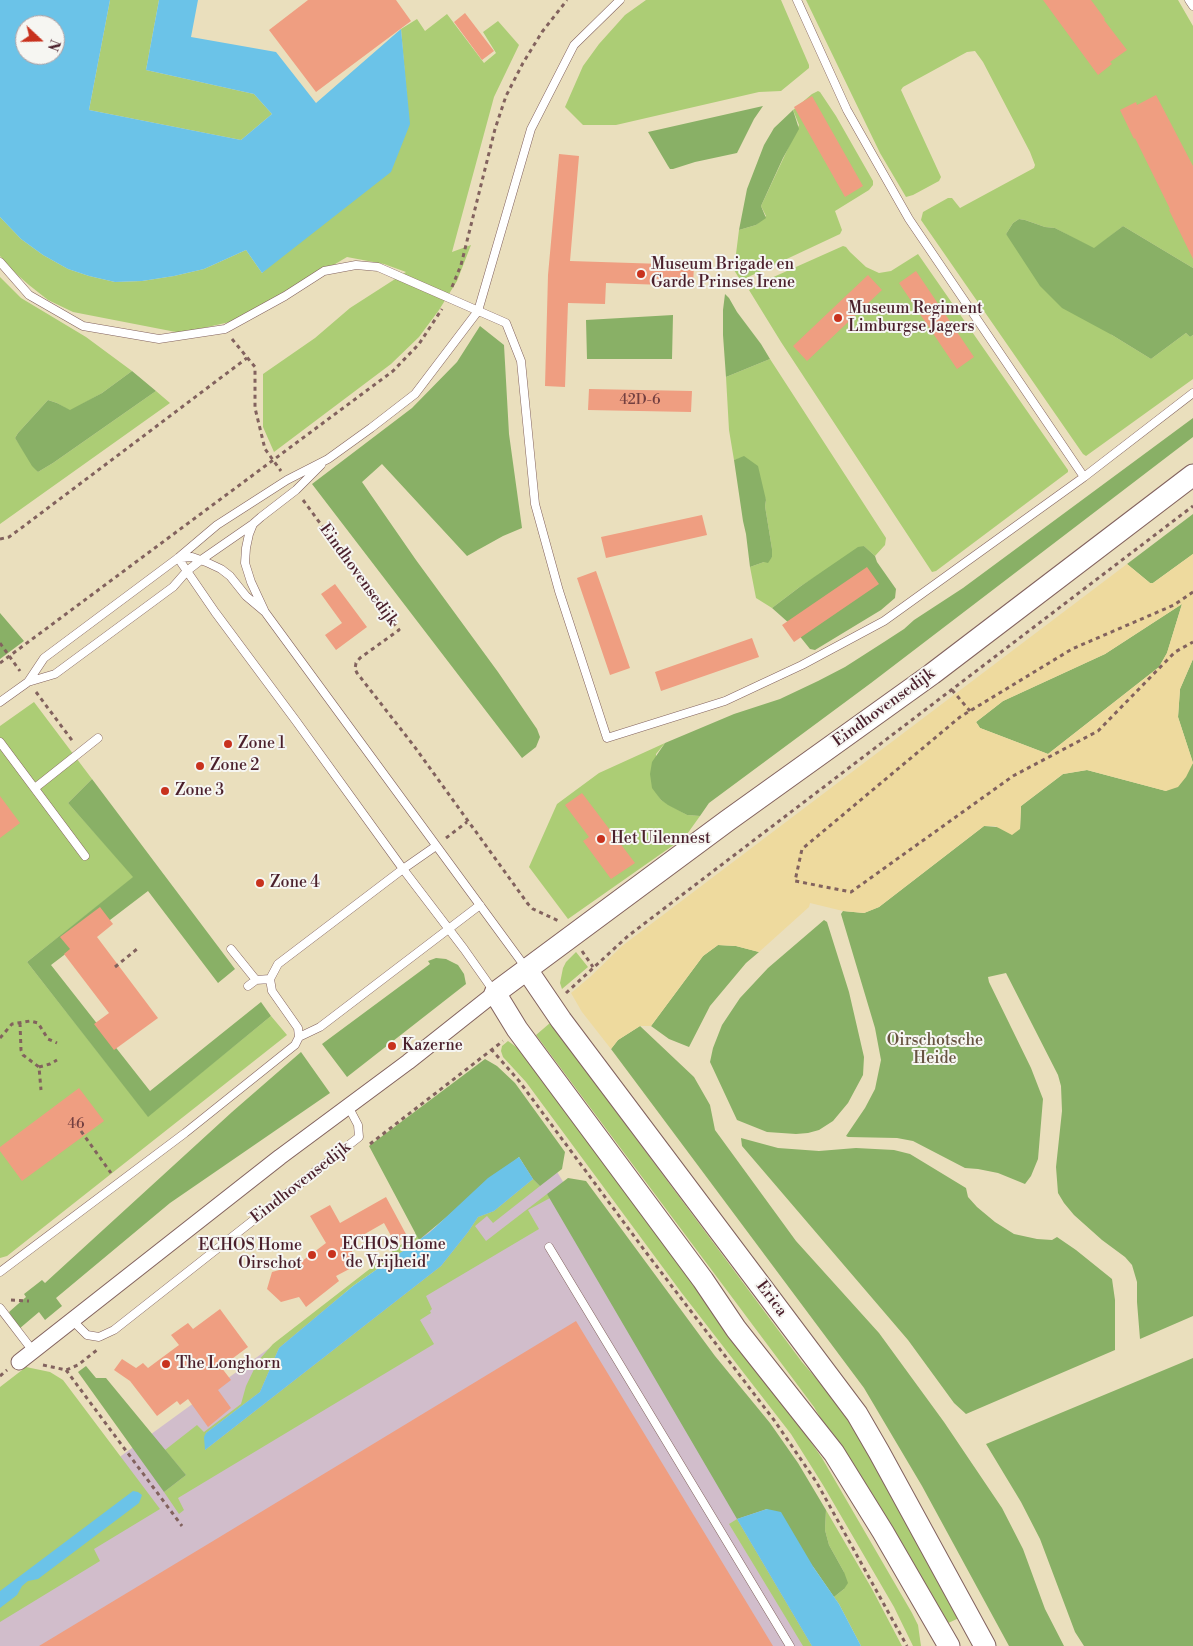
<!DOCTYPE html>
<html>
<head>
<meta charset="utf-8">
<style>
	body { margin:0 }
	#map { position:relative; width:1193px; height:1646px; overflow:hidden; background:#eadfbd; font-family:"Libre Bodoni",serif }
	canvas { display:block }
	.north { position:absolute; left:15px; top:15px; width:50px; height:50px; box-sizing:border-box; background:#f6f6f2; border:1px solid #b1a0a2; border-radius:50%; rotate:111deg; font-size:14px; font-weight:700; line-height:20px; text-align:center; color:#4a1f2b }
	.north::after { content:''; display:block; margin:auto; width:18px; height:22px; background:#c8321e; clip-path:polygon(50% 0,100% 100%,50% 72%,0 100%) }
</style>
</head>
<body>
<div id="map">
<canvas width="1193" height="1646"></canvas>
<div class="north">N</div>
</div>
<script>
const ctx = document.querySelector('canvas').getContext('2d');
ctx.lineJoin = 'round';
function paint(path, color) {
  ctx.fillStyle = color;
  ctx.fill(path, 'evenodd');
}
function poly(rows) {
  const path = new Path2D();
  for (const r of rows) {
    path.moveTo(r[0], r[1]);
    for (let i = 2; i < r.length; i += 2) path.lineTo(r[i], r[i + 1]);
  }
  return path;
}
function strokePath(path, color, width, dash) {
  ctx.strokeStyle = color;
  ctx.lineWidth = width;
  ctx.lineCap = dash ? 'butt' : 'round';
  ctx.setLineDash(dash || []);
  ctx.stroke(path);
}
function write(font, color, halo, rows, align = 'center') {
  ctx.font = font + ' "Libre Bodoni",serif';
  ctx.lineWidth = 4;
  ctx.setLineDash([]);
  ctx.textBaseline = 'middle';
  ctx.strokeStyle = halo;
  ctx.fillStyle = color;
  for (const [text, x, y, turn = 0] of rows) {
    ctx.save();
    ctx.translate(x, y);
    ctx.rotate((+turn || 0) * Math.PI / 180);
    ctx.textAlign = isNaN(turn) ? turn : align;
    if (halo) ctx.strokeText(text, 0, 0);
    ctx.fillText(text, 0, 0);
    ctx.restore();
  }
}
const industrial = poly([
	[543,1149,848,1646,0,1646,0,1544]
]);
const green = poly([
	[110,0,159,0,146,70,254,94,272,114,241,140,89,110],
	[646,0,781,0,809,65,809,68,781,91,759,92,616,125,583,125,565,107,583,66,599,44,625,15],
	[806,0,1178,0,1193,26,1193,268,1123,226,1094,249,1055,228,1045,227,1025,220,1019,219,1013,223,1006,234,1112,335,1151,359,1186,333,1190,337,1193,335,1193,379,1086,456,1083,454,921,220,923,212,948,198,952,198,960,208,1034,168,1035,165,1030,152,983,62,975,51,967,52,903,87,901,90,941,177,939,181,913,195,906,197,880,153],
	[447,14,484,63,496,53,483,32,498,21,519,45,494,97,452,252,471,245,457,281,439,310,419,337,391,364,274,452,263,427,263,374,315,338,350,308,406,272,384,264,347,257,243,319,181,333,73,312,48,300,29,285,13,271,0,256,0,217,21,239,43,255,68,269,89,276,115,282,142,281,174,276,204,269,246,250,262,273,409,123,401,29,417,19,425,31],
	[818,91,820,92,836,116,873,181,873,185,869,190,835,211,842,230,840,234,744,279,739,278,734,270,739,230,756,225,766,216,761,206,799,125,793,110,812,94],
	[843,246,846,247,850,252,866,267,879,273,891,271,918,254,1068,470,1068,472,936,571,932,572,781,342,749,290,769,279],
	[0,277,21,298,86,337,132,371,102,393,70,411,57,403,48,400,18,433,15,438,38,472,53,463,156,391,170,403,0,524],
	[770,359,886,538,885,545,875,556,864,546,801,586,772,608,756,598,750,567,764,562,772,557,772,549,765,506,766,500,744,457,734,460,729,430,726,377],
	[34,702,92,779,68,803,134,877,27,962,148,1116,271,1016,287,1035,7,1256,0,1258,0,726],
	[665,743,656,754,656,792,661,800,687,815,700,816,685,837,568,919,529,867,557,804,599,773],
	[576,952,588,967,562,989,560,983,563,968,566,962],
	[550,1023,802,1362,857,1426,959,1618,944,1625,814,1407,536,1035],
	[508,1041,519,1049,760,1369,822,1458,912,1613,918,1625,921,1646,913,1646,894,1607,823,1485,791,1434,681,1292,526,1082,503,1057,501,1051,502,1046],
	[533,1179,540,1186,493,1223,487,1216,475,1226,486,1241,547,1194,550,1198,528,1210,539,1229,426,1296,432,1309,430,1311,431,1313,420,1320,434,1344,178,1498,184,1510,179,1514,164,1492,186,1475,165,1450,197,1425,204,1432,241,1404,246,1386,258,1361,273,1344,416,1233,419,1240,353,1286,279,1348,260,1392,206,1433,205,1450,441,1266,468,1232,478,1217,494,1211],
	[26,1367,50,1372,63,1380,160,1509,94,1549,100,1561,0,1622,0,1387],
	[826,1510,872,1589,902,1646,861,1646,839,1604,834,1597,844,1589,844,1572,829,1545,825,1530],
	[737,1519,812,1646,803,1646,729,1524]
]);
const forest = poly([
	[763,106,754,119,737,153,695,162,673,169,670,169,668,166,648,132],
	[793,110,799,129,783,158,761,206,766,218,756,225,739,230,747,189,764,145,774,128],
	[1019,219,1025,220,1045,227,1055,228,1094,248,1123,226,1193,268,1193,335,1190,337,1186,333,1151,359,1112,335,1062,308,1040,286,1006,234,1013,223],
	[725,294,729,298,737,312,761,344,770,359,726,377,723,335,723,310],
	[673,315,672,359,587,359,586,320],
	[480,326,504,345,509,434,522,528,503,536,467,556,382,464,362,482,416,560,498,672,537,729,540,737,536,747,522,758,312,484,412,408,457,362],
	[132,371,156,391,53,463,38,472,32,466,15,438,18,433,48,400,57,403,70,410,102,393],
	[1193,418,1193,437,871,683,709,803,700,816,687,815,668,805,661,800,652,788,650,774,652,762,665,743,734,714,780,699,818,681,845,667,884,642,904,629,914,620,963,588],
	[744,456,758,466,766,500,765,506,772,549,772,557,768,563,764,562,750,567,746,534,743,521,734,460],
	[1193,514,1193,554,1153,583,1150,583,1127,564],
	[864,546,875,556,877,562,896,589,895,598,881,610,815,650,810,649,790,624,772,608,801,586,858,547],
	[1182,604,1167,653,1159,667,1048,754,980,728,976,722,1003,701,1105,654],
	[0,613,24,641,0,659],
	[1193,659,1193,1316,1140,1339,1137,1302,1137,1282,1132,1265,1125,1257,1102,1240,1074,1215,1064,1203,1058,1193,1056,1167,1062,1111,1061,1086,1058,1075,1006,973,988,977,989,982,1031,1068,1043,1099,1038,1159,1031,1176,1025,1184,998,1173,978,1169,965,1168,913,1141,897,1138,848,1137,846,1136,865,1108,875,1089,881,1060,875,1028,841,914,843,911,864,913,879,907,984,826,1020,829,1021,806,1063,774,1087,770,1166,791,1193,763,1178,717,1180,689],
	[92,779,235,969,218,983,148,891,51,965,150,1091,261,1002,271,1016,148,1117,27,962,133,877,68,803],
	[824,920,827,922,849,992,864,1057,863,1075,848,1103,833,1121,819,1130,808,1133,796,1134,767,1132,737,1120,710,1062,713,1048,722,1025,740,998,768,968],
	[718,945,736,946,759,952,746,963,710,1006,689,1047,669,1039,651,1026,703,956],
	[436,958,446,959,458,965,464,974,466,984,347,1077,322,1044,430,964,428,961],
	[640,1026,694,1077,710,1105,715,1130,796,1241,879,1333,944,1422,1002,1508,1023,1549,1045,1609,1064,1646,1009,1646,922,1486,864,1388,611,1049,618,1040],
	[301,1052,330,1093,170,1203,56,1298,62,1306,45,1320,39,1312,19,1329,9,1312,26,1297,24,1294,42,1280,45,1283,232,1112],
	[485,1059,497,1066,515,1083,565,1152,562,1169,540,1186,533,1179,519,1157,419,1240,369,1146],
	[741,1138,778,1148,819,1151,856,1148,894,1150,910,1154,966,1188,968,1197,977,1207,995,1222,1014,1234,1037,1239,1052,1240,1057,1237,1076,1250,1112,1279,1115,1300,1115,1350,966,1414,954,1403,908,1340,742,1146],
	[568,1178,586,1181,715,1356,770,1423,798,1463,826,1510,825,1530,829,1545,844,1572,848,1583,844,1589,834,1597,814,1568,767,1509,737,1519,547,1194],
	[1193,1358,1193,1646,1084,1646,1075,1632,1040,1539,1021,1502,986,1444],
	[86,1366,96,1378,106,1378,186,1475,164,1492,78,1372]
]);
const sand = poly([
	[1193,554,1193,659,1180,689,1178,717,1193,763,1186,777,1178,787,1166,791,1087,770,1063,774,1021,806,1020,829,1012,835,995,826,984,826,879,907,864,913,843,911,810,903,809,907,759,952,736,946,718,945,703,956,651,1026,640,1026,618,1040,611,1049,582,1012,571,993,590,977,622,946,1127,564,1150,583,1153,583],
	[1182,604,1167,653,1159,667,1048,754,980,728,976,722,1003,701,1105,654]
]);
const water = poly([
	[0,0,110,0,89,110,241,140,272,114,254,94,146,70,159,0,198,0,191,37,276,52,316,103,401,29,410,124,391,172,262,273,246,250,204,269,174,276,142,281,115,282,89,276,68,269,43,255,21,239,0,217],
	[25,25,55,25,55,55,25,55],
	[519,1157,533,1179,494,1211,478,1217,468,1232,441,1266,205,1450,204,1437,206,1433,260,1392,279,1348,353,1286,429,1233,488,1178],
	[133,1491,138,1492,142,1495,139,1503,38,1579,28,1581,22,1586,17,1595,0,1608,0,1591],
	[767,1509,781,1512,814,1568,839,1604,861,1646,812,1646,737,1519]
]);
const building = poly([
	[308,0,396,0,411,21,316,92,269,30],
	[1043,0,1091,0,1105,19,1104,20,1127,50,1110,62,1112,64,1098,75],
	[465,13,494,51,482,60,454,22],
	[1156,95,1193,166,1193,259,1169,210,1170,209,1135,138,1134,139,1120,110,1136,102,1137,105],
	[812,96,863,186,845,197,794,107],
	[559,154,579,156,570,261,694,265,693,286,606,283,605,304,568,303,565,387,545,386,548,275],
	[916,271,974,357,957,369,899,283],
	[868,275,882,290,807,361,793,346],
	[589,389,692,391,691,412,588,410],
	[702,515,707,535,606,558,601,537],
	[867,567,879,584,794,642,782,625],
	[596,571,630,668,610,675,577,578],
	[335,584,367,627,336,650,325,635,342,623,321,594],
	[752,638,759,657,661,691,655,672],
	[582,793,635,863,611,879,583,841,589,837,565,805],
	[0,796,20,823,0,838],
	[100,907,113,924,97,937,158,1018,114,1050,94,1024,109,1013,64,954,70,949,60,937],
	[79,1088,104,1121,22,1181,0,1151,0,1147],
	[386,1197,407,1236,395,1243,384,1223,349,1243,357,1265,336,1276,339,1281,306,1307,299,1297,281,1302,267,1289,272,1272,297,1265,326,1243,310,1216,330,1205,340,1223],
	[220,1309,248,1347,221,1367,231,1380,218,1390,231,1408,208,1427,188,1399,180,1405,177,1401,157,1416,130,1381,114,1370,122,1359,136,1368,143,1363,148,1368,179,1345,171,1335,188,1323,193,1329],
	[576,1321,773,1646,39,1646,218,1538]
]);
const path = poly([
	[452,287,461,265,495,129,506,96,523,63,542,32,567,0],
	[232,339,255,367,255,408,265,449,281,471],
	[303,500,399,630,360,658,356,663,355,669,357,673,414,746,528,904,533,909,561,922],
	[0,539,9,537,20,529,247,358],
	[1193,592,1174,605,1072,649,960,717,802,849,795,881,851,892,1013,776,1098,731,1175,652,1193,642],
	[0,643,20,671],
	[0,663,393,371,419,344,442,309],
	[952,690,970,711],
	[36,692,74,743],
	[446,838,467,822],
	[582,951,593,967],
	[115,967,137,949],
	[566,993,628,936,1193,506],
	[20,1023,21,1050,23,1055,39,1067,41,1090],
	[0,1038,12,1024,30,1021,38,1023,48,1039,57,1043],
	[491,1049,519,1081,648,1255,774,1420,817,1483,907,1646],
	[39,1067,50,1064,57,1060],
	[81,1131,111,1173],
	[370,1144,503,1041],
	[11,1300,29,1301],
	[43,1365,66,1370,78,1365,97,1350],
	[66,1370,182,1526],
	[0,1376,7,1370]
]);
const lane = poly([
	[797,0,847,110,909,219,1084,477],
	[1189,0,1193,6],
	[0,262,29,295,83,326,159,339,225,329,285,296,324,271,356,265,378,267,506,323,521,361,535,504,559,591,607,738,725,701,802,665,884,621,1084,477,1193,393],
	[253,524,249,534,246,548,245,563,251,582,264,610],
	[178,558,192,557,206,562,221,569,230,576,246,596,265,612,526,968],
	[178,558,215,612,296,721,403,869,464,949,495,993],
	[28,682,55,674,173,587,187,571,201,560,253,524,261,517,296,490,321,465],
	[0,702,28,682,44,658,178,558,217,525,287,480,328,459,371,428,415,394,478,311,531,129,574,45,620,0],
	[0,742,85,856],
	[35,788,98,738],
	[231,949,256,980],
	[248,986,256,980,270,979],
	[299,1037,298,1028,272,991,270,979,278,964,403,869,436,846],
	[549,1247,790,1646],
	[0,1272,185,1133,295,1045,299,1037,320,1027,480,905],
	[0,1308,33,1351],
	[72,1320,87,1335,99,1337,114,1330,359,1137,358,1125,348,1106]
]);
const street = poly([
	[19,1362,280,1157,408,1062,495,993]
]);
const secondary = poly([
	[527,970,561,1020,857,1414,879,1452,985,1646],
	[949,1646,883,1532,834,1453,736,1329,703,1280,517,1029,495,993,727,821,932,674,1193,475]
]);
const markers = [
	[641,274,5,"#c8321e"],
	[838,318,5,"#c8321e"],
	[228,744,5,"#c8321e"],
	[200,766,5,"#c8321e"],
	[165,791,5,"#c8321e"],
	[601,839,5,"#c8321e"],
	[260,883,5,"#c8321e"],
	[392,1046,5,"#c8321e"],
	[332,1254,5,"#c8321e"],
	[312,1255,5,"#c8321e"],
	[166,1364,5,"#c8321e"]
];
const numberNames = [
	["42D-6",640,401],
	["46",76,1125]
];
const poiNames = [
	["Museum Brigade en",651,265],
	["Garde Prinses Irene",651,283],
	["Museum Regiment",848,309],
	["Limburgse Jagers",848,327],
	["Zone 1",238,744],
	["Zone 2",210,766],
	["Zone 3",175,791],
	["Het Uilennest",611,839],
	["Zone 4",270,883],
	["Kazerne",402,1046],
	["ECHOS Home",342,1245],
	["'de Vrijheid'",342,1263],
	["ECHOS Home",302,1246,"right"],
	["Oirschot",302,1264,"right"],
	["The Longhorn",176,1364]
];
const streetNames = [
	["Eindhovensedijk",358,575,54],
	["Eindhovensedijk",884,708,-36],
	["Eindhovensedijk",301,1183,-38],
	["Erica",771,1299,53]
];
const parkNames = [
	["Oirschotsche",935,1041],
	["Heide",935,1059]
];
paint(industrial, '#d1bdcb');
paint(green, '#accd75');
paint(forest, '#89b066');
paint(sand, '#eeda9e');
paint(water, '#6bc3e8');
paint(building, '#ef9e81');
strokePath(lane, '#82625e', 9);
strokePath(street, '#82625e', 17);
strokePath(secondary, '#82625e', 23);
strokePath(path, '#82625e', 3, [4, 4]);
strokePath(lane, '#fff', 8);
strokePath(street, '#fff', 15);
strokePath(secondary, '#fff', 21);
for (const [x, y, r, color] of markers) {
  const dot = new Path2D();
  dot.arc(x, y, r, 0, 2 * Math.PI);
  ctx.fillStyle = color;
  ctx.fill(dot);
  strokePath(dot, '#f6f6f2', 2);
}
write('14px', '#733f40', null, numberNames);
write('16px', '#4a1f2b', '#f6f6f2', poiNames, 'left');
write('16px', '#4a1f2b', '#f6f6f2', streetNames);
write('16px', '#675341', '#f6f6f2', parkNames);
</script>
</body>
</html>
